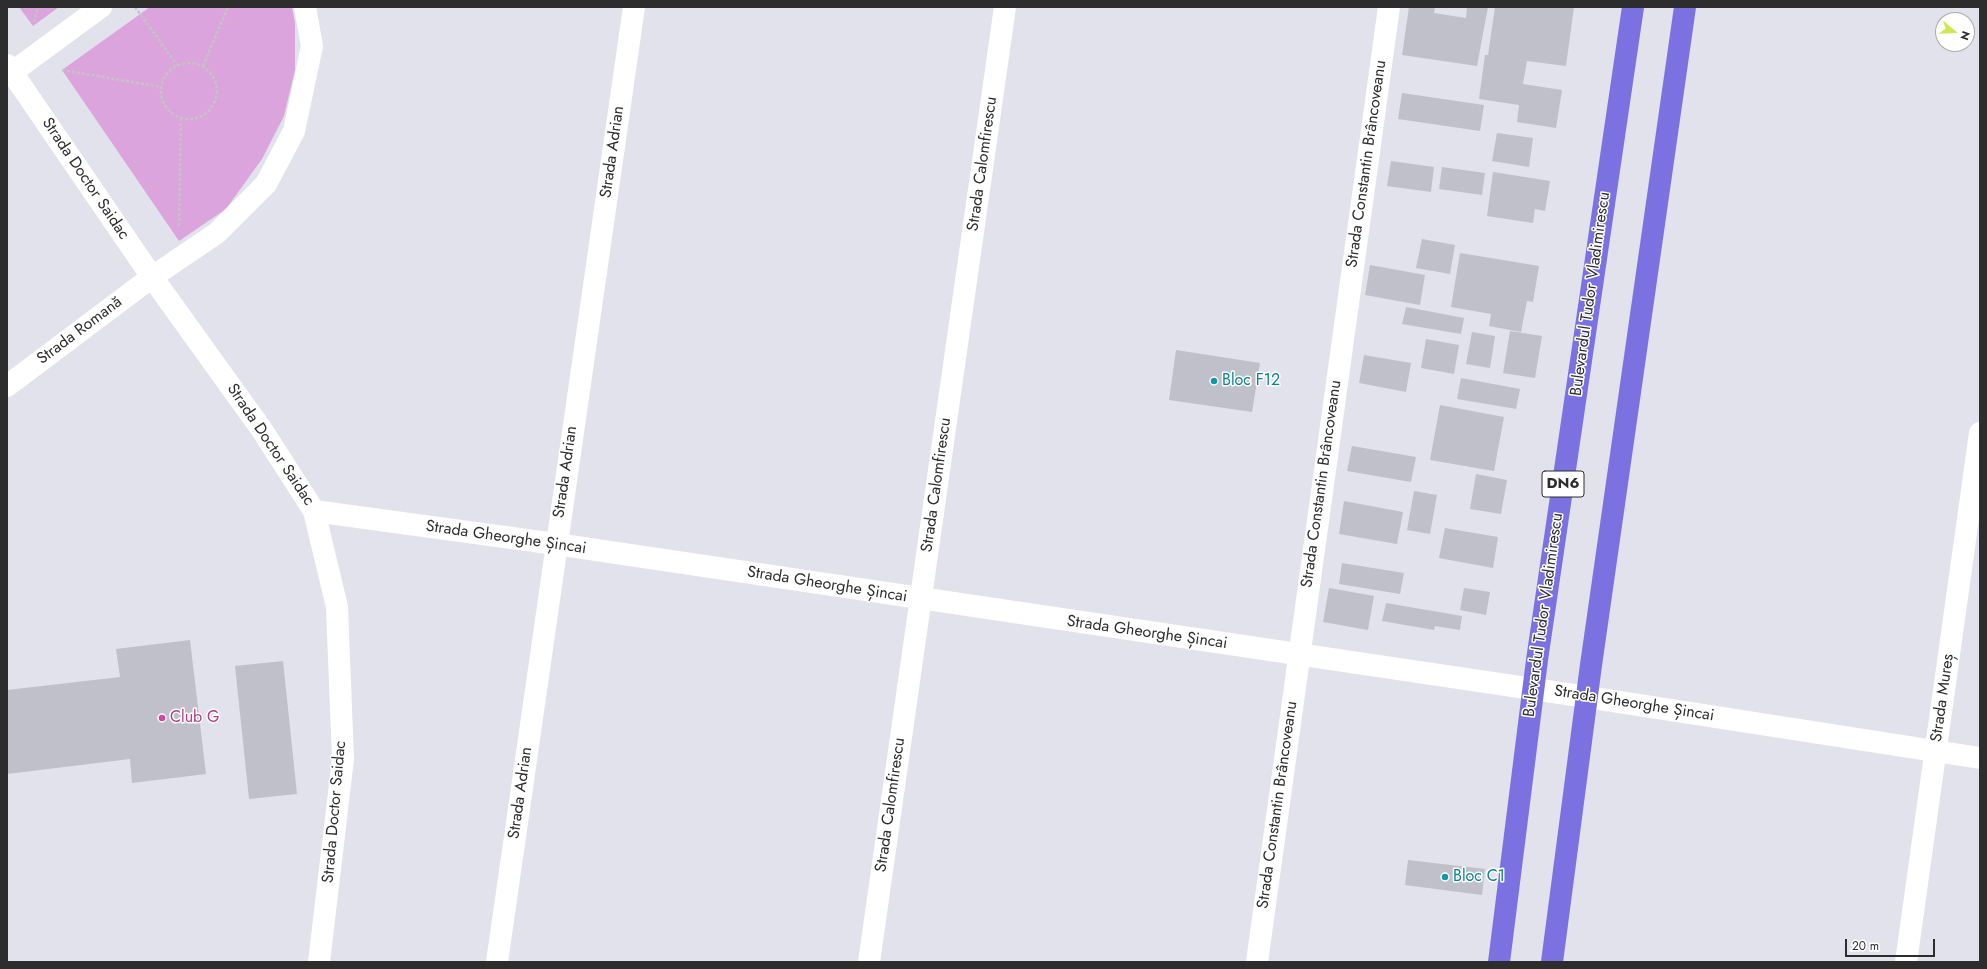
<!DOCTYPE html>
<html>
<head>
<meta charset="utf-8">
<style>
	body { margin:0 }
	#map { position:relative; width:1987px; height:969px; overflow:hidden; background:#e1e2ec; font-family:Jost,sans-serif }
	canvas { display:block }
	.frame { position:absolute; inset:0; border:8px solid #2d2d2d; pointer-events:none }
	.north { position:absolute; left:1935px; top:12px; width:40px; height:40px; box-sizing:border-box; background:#fff; border:1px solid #ababab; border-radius:50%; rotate:109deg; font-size:11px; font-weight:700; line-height:16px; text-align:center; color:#2d2d2d }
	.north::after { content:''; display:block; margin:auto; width:14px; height:18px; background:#d1e555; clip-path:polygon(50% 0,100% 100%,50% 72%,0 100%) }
	.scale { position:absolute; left:1845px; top:939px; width:90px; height:18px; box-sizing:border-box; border:2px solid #2d2d2d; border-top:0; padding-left:5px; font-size:12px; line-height:14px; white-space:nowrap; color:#2d2d2d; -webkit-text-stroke:3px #fff; paint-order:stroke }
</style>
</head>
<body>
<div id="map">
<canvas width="1987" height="969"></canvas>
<div class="frame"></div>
<div class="north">N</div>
<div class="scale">20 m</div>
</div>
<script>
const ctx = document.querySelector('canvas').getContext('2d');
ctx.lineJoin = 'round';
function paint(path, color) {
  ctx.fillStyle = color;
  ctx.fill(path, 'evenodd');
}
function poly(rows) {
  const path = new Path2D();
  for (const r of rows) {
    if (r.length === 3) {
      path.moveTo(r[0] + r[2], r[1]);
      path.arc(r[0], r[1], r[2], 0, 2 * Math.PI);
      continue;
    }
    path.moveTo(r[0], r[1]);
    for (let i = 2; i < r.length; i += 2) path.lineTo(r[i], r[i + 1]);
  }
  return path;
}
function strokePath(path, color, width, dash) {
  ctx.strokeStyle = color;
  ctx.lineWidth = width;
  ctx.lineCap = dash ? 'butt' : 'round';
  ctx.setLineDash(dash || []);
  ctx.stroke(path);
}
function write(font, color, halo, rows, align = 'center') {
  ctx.font = font + ' Jost,sans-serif';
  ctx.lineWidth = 3;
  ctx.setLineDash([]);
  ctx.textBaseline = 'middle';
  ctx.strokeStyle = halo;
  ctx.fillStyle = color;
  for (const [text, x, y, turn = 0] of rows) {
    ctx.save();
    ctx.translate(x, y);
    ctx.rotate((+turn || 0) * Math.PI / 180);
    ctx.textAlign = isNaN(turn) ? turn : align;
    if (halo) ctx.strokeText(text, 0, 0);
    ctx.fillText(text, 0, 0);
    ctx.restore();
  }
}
const green = poly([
	[19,7,59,7,33,26],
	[150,7,292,7,295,23,295,70,284,116,262,159,226,209,179,241,62,70]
]);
const building = poly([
	[1409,7,1435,7,1434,13,1466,18,1467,7,1488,7,1477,66,1402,55],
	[1495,7,1574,7,1566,66,1527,61,1523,84,1562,90,1556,128,1517,122,1519,105,1479,99,1485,55,1488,55],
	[1402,93,1484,105,1480,131,1398,119],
	[1497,133,1533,138,1529,167,1492,161],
	[1391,161,1434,167,1431,192,1387,186],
	[1442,167,1485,173,1482,195,1439,189],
	[1493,172,1550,181,1545,211,1535,209,1533,223,1487,216],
	[1422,239,1455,245,1450,274,1416,268],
	[1460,253,1539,266,1533,302,1527,301,1521,332,1489,326,1491,314,1451,307],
	[1370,265,1425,275,1420,305,1365,295],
	[1406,307,1464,318,1461,334,1402,324],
	[1510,331,1542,336,1535,378,1503,373],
	[1472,332,1495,336,1490,368,1466,364],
	[1426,339,1459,345,1454,374,1421,368],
	[1176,350,1260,363,1252,412,1169,400],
	[1364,355,1411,363,1406,392,1359,383],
	[1461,378,1520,389,1516,409,1457,399],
	[1440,405,1504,417,1494,471,1430,460],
	[1352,446,1416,457,1411,482,1347,471],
	[1476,474,1507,480,1501,514,1470,509],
	[1414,491,1437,495,1430,534,1407,530],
	[1344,501,1403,512,1397,544,1339,534],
	[1445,528,1498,537,1493,568,1439,558],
	[1342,563,1404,573,1400,594,1339,584],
	[1329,588,1374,596,1368,630,1323,622],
	[1464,588,1490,592,1486,615,1460,610],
	[1386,603,1462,616,1460,630,1435,626,1434,630,1382,621],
	[190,640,206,774,132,783,130,759,7,774,7,690,120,677,116,649],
	[283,661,297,794,249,799,235,666],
	[1408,860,1485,869,1482,895,1405,885]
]);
const path = poly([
	[135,7,177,65],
	[34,22,38,7],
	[189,91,28],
	[203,66,228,7],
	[62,70,161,87],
	[179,226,181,119]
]);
const minor = poly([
	[7,65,152,277,262,430,314,511,337,607,343,759,319,962],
	[7,76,101,7],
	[7,386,152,277,217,233,266,184,294,131,312,46,305,7],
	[314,511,556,544,1587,697,1980,758],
	[497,962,634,7],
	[869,962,1005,7],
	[1257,962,1389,7],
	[1906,962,1980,433]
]);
const major = poly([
	[1499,962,1537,660,1633,7],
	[1552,962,1591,665,1685,7]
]);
const markers = [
	[1214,381,4,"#0f9aa8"],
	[162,718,4,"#d1479c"],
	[1445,877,4,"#0f9aa8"]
];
const shields = [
	[1563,484,42]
];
const shieldNames = [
	["DN6",1563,484]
];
const streetNames = [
	["Strada Adrian",613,152,-82],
	["Strada Calomfirescu",983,164,-82],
	["Strada Constantin Brâncoveanu",1367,164,-82],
	["Strada Doctor Saidac",85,179,56],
	["Bulevardul Tudor Vladimirescu",1591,294,-82],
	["Strada Romană",80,331,-37],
	["Strada Doctor Saidac",270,445,56],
	["Strada Adrian",566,472,-82],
	["Strada Constantin Brâncoveanu",1322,484,-82],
	["Strada Calomfirescu",937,485,-82],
	["Strada Gheorghe Șincai",506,538,8],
	["Strada Gheorghe Șincai",827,585,9],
	["Bulevardul Tudor Vladimirescu",1544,615,-82],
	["Strada Gheorghe Șincai",1147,633,8],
	["Strada Mureș",1943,698,-82],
	["Strada Gheorghe Șincai",1634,704,9],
	["Strada Adrian",521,793,-82],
	["Strada Calomfirescu",891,805,-82],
	["Strada Constantin Brâncoveanu",1278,805,-82],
	["Strada Doctor Saidac",335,812,-85]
];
const cultureNames = [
	["Bloc F12",1222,381],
	["Bloc C1",1453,877]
];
const hotelNames = [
	["Club G",170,718]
];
paint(green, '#dba4dc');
paint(building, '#bfc0c9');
strokePath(path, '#c4c4c4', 2.5, [3, 2]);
strokePath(minor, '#fff', 22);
strokePath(major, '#7b71e1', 22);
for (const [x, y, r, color] of markers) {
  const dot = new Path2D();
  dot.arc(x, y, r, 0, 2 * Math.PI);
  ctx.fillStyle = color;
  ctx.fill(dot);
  strokePath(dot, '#fff', 1.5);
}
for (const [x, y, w] of shields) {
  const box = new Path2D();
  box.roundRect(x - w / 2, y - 13, w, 26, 3);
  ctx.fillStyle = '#fff';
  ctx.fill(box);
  strokePath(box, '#2d2d2d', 1);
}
write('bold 15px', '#2d2d2d', null, shieldNames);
write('16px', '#2d2d2d', '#fff', streetNames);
write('16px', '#0d838f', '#fff', cultureNames, 'left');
write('16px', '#b23c85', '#fff', hotelNames, 'left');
</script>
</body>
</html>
